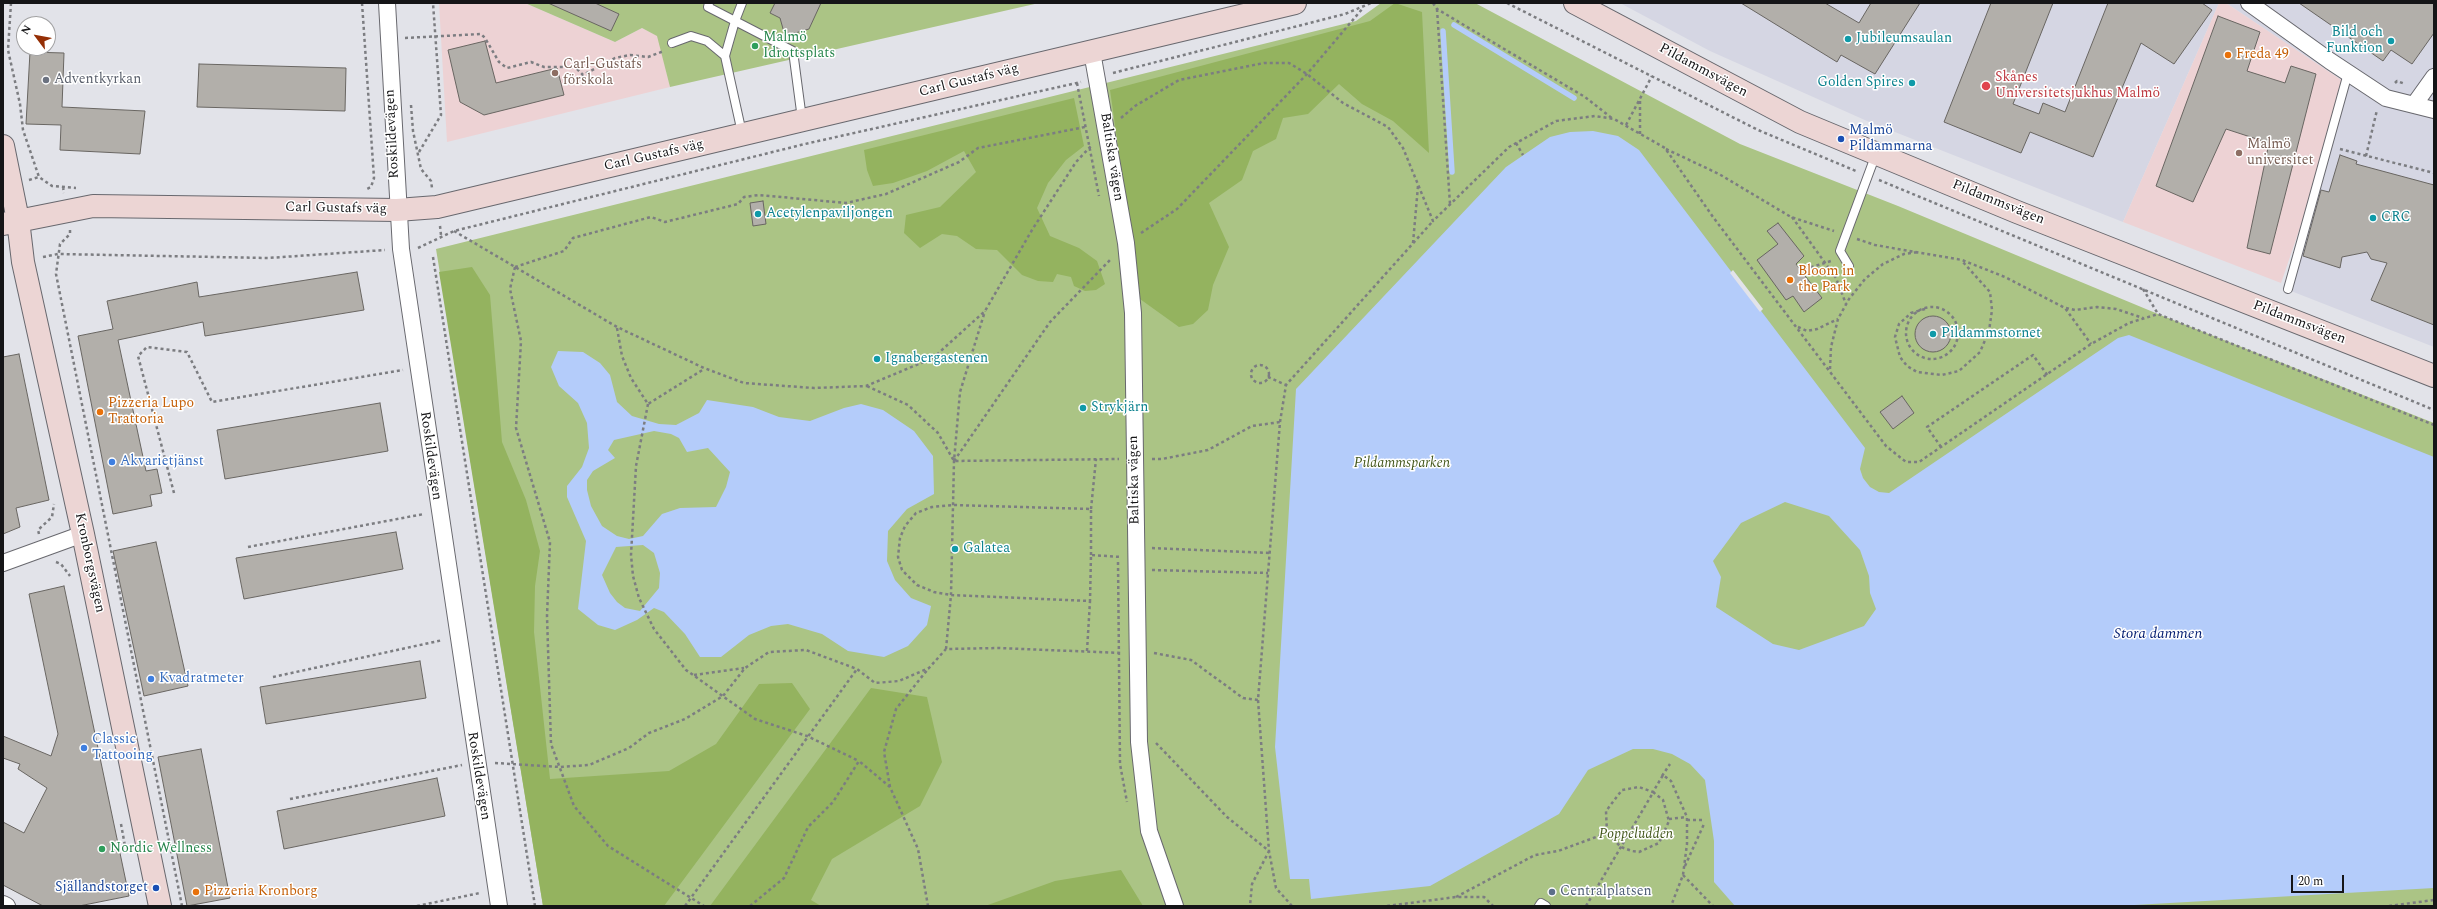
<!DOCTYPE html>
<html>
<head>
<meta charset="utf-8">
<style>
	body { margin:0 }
	#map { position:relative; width:2437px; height:909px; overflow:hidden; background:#e2e3e9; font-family:Spectral,serif }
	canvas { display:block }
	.frame { position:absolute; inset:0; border:4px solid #151517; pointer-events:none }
	.north { position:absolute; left:16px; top:16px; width:40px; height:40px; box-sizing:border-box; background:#fff; border:1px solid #a1a1a2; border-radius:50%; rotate:302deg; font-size:11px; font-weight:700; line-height:16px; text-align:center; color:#151517 }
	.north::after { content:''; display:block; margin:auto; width:14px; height:18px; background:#952f05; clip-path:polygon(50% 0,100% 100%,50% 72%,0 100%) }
	.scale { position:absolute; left:2291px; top:875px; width:53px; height:18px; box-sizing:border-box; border:2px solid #151517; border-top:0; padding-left:5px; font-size:12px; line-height:14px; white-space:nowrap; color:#151517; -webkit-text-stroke:3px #fff; paint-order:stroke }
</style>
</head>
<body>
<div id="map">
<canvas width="2437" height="909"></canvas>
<div class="frame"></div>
<div class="north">N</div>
<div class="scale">20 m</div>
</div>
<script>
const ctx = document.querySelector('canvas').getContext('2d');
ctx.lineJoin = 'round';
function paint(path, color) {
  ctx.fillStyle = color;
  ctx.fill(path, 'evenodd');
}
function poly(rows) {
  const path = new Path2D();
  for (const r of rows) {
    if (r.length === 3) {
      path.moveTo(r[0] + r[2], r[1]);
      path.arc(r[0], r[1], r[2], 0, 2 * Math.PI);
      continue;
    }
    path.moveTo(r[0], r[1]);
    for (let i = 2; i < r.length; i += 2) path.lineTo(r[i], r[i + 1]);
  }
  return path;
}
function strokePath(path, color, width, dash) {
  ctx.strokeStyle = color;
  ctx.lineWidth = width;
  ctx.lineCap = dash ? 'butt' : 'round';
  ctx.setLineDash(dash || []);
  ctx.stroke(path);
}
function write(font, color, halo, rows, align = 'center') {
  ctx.font = font + ' Spectral,serif';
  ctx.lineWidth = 3;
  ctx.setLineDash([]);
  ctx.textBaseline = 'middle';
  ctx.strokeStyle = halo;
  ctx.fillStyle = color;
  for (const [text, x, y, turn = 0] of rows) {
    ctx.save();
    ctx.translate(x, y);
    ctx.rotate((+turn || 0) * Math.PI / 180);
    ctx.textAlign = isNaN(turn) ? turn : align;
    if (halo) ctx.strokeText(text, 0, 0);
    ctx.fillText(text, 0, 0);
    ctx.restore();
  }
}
const built = poly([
	[1620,3,2219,3,2123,222,1867,121,1710,51],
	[2226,3,2434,3,2434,347,2291,291,2349,85]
]);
const education = poly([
	[439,3,525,3,615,42,642,28,658,36,670,87,447,142],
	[2219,3,2226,3,2349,85,2281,283,2123,222]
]);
const green = poly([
	[525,3,1039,3,670,87,657,36,642,28,615,42],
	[1381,3,1475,3,1740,144,1898,206,2158,314,2434,423,2434,906,543,906,436,249,1356,21]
]);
const forest = poly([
	[1395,3,1422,12,1429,153,1393,121,1362,104,1339,84,1308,114,1283,118,1276,139,1253,151,1242,180,1209,203,1229,247,1213,285,1208,310,1193,324,1179,327,1140,299,1110,90,1370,21],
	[1074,98,1084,146,1066,160,1048,183,1037,208,1050,236,1079,248,1097,261,1105,284,1096,290,1085,291,1074,286,1071,277,1057,274,1053,282,1038,281,1022,275,997,250,976,249,957,236,942,234,920,248,904,233,906,215,940,207,976,172,964,151,927,171,893,183,873,186,867,170,864,150],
	[472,267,490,295,502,442,526,500,540,551,535,586,534,632,550,779,669,771,716,744,759,684,792,683,810,709,664,906,543,906,439,272],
	[871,688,927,697,942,762,920,806,832,859,811,900,821,906,710,906],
	[1121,870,1143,906,985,906,1055,881]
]);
const water = poly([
	[1593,131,1618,136,1639,150,1865,448,1860,469,1863,478,1870,487,1879,492,1889,493,2118,338,2129,335,2434,457,2434,888,2117,906,1735,906,1714,882,1714,841,1705,780,1690,764,1672,754,1653,749,1633,749,1588,770,1559,814,1430,886,1311,899,1309,879,1290,879,1275,747,1296,389,1506,167,1550,137,1570,132],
	[1785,502,1829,516,1860,550,1869,576,1870,593,1876,609,1864,626,1799,650,1773,644,1716,607,1721,577,1713,561,1741,523],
	[558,351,583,352,600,363,610,375,617,402,632,416,659,424,676,425,699,413,707,400,753,407,779,417,810,421,844,408,861,404,883,410,914,431,933,456,934,494,907,509,888,531,887,561,895,580,911,598,931,606,927,625,908,646,884,657,848,651,822,634,788,624,771,626,749,635,721,657,700,657,685,634,664,612,654,608,637,620,615,630,598,625,578,609,586,541,567,497,567,486,582,467,589,448,587,423,578,403,559,386,551,367],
	[654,431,671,434,679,438,687,452,708,448,730,472,726,487,716,507,680,508,662,514,643,536,629,539,617,536,602,526,591,506,587,490,587,480,593,471,615,458,608,450,614,440],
	[643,545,654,553,660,573,659,588,640,611,625,608,617,602,610,593,602,575,616,547]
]);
const pier = poly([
	[1733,270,1763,309,1760,312,1730,273]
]);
const stream = poly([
	[1454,25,1574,98],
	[1443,31,1452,172]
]);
const building = poly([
	[548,3,595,3,619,14,611,31,548,3],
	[775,3,821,3,809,29,785,36,780,18,770,13,775,3],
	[1741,3,1825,3,1859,23,1871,3,1920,3,1875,74,1841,55,1837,62,1741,3],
	[1991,3,2053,3,2013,104,2039,114,2043,103,2065,112,2108,3,2202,3,2212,10,2174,64,2141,43,2093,157,2030,132,2021,153,1944,122,1991,3],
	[2299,3,2434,3,2434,33,2412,64,2391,50,2383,61,2299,3],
	[2218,16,2260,32,2247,71,2285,83,2291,66,2316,74,2270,254,2247,248,2269,143,2226,129,2193,202,2156,186,2218,16],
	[485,41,496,83,557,68,564,95,484,115,460,102,448,50,485,41],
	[30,52,64,53,62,107,145,111,140,154,60,150,61,125,26,124,30,52],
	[199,64,346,68,345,111,197,107,199,64],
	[2340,155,2357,161,2356,164,2434,185,2434,325,2371,300,2387,263,2371,259,2367,252,2342,257,2340,268,2303,256,2321,190,2329,192,2340,155],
	[763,201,766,224,753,226,750,203,763,201],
	[1778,223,1804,256,1796,264,1822,298,1804,312,1793,296,1786,300,1757,260,1778,244,1767,231,1778,223],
	[357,272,364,310,205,336,203,322,118,340,146,471,157,469,162,493,150,495,152,506,113,514,78,336,113,329,107,301,197,282,199,297,357,272],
	[1933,334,18],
	[19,354,49,500,16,508,20,527,3,534,3,357,19,354],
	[1902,396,1914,413,1893,429,1880,412,1902,396],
	[380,403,388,451,225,479,217,430,380,403],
	[396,532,403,569,244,599,236,558,396,532],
	[156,542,188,686,144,696,113,551,156,542],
	[64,586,129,896,79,906,43,906,3,885,3,822,24,833,47,788,18,769,20,764,3,758,3,736,51,756,58,734,29,594,64,586],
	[420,661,426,698,266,724,260,687,420,661],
	[201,749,230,898,187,906,158,757,201,749],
	[437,778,445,816,284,849,277,811,437,778]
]);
const path = poly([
	[11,3,8,50,20,104,23,130,39,177,52,186,76,188],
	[362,3,374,178,371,187,367,189],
	[1433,3,1437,9,1585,97,1613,119],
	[1507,3,1758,130,1856,171],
	[1437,9,1450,204],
	[405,38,481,34,485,38,499,62,507,68,531,62,544,67,575,67,583,75,615,58,630,55,648,57,664,51],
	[1113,73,1345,14,1371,3],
	[1077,83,1099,196],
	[2395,83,2397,81,2405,84],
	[1640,101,1640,134],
	[411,105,413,131,421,169,431,181,432,188],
	[1121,118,1135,106,1179,80,1264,63,1289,63,1307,74,1343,103,1388,127,1403,148,1433,221,1509,147,1556,121,1595,116,1614,119,1665,148,1713,217,1886,446,1906,462,1919,462,2091,344,2129,323,2158,314,2434,425],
	[1626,125,1652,76],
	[1516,143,1523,155],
	[1666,149,1719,174,1791,217,1834,231],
	[2340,149,2434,173],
	[419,152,441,115,433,3],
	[2366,156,2377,110],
	[29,180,39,177],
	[1879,180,2434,410],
	[63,187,64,193],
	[1792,217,1836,278,1846,304],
	[440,226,441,235],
	[70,230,70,234,60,244,56,274,182,906],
	[454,231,617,327,704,368,744,383,814,388,866,386,933,358,985,311,1032,230,1076,162,1091,146],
	[1141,233,1177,209,1307,74,1363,8],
	[1857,239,1875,245,1962,260,2005,277,2065,308,2091,344],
	[1413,243,1418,186],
	[418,248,454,231,805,144,1081,82],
	[43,257,58,254,268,258,385,250],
	[433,257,535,906],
	[515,267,510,289,521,341,516,428,550,542,547,616,551,744,574,806,608,846,704,906],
	[515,267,564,251,573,238,651,217,665,222,738,204,744,197,759,195,846,203,886,194,959,162,978,148,1085,127],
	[1805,269,1831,261],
	[2143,289,2158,314],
	[1932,333,26],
	[2066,308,2075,310,2097,307,2116,309,2143,318],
	[1925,309,1911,313,1899,324,1895,337,1900,357,1907,366,1917,372,1942,375,1959,371,1980,352,1989,331,1992,310,1990,292,1962,261],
	[1798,327,1807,331,1817,329,1838,319],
	[617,328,622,356,631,378,648,404,704,369],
	[1260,374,9],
	[1830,369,1831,347,1838,319,1849,299,1865,279,1883,264,1904,254,1918,252],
	[1268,377,1286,385],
	[867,386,908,405,938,433,954,461,1119,459],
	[648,404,636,466,631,555,633,576,639,598,654,629,686,670,755,719,807,736,859,761],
	[1941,447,1927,427,2033,355,2048,376],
	[1152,459,1162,459,1208,450,1252,426,1280,422],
	[954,461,1050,322,1110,260],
	[174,493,138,356,147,347,187,352,212,402,403,370],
	[1091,509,1096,459],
	[39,534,38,530,52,517,54,504],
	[248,547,424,514],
	[1152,548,1270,553],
	[1091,555,1091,509,953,505,932,507,916,513,905,526,900,538,898,557,902,570,917,585,934,592,951,595,1090,601,1091,555,1121,557],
	[56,562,61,564,70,576],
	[1118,562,1120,764,1127,802],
	[1152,570,1268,573],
	[946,649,951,595,954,461,960,392,985,311],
	[1087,651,1090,601],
	[1154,653,1191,660,1243,698,1258,700],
	[694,675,744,668],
	[273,677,443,640],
	[1156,743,1227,817,1269,851,1252,884,1250,906],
	[495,763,560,767,589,765,629,748,649,733,685,719,723,696,745,668,769,652,806,650,857,669,875,683,899,681,929,668,946,649,998,648,1122,653],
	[1662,776,1670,764],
	[890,787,884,752,896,709,928,669],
	[1653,792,1663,800,1669,821,1659,843,1639,852,1632,851,1621,847,1607,833,1606,811,1622,790,1639,787,1653,792,1663,775,1671,781,1687,817,1687,844,1683,875,1671,906],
	[290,799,462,765],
	[1669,819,1687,817],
	[1687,820,1703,820],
	[121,824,125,846],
	[1685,866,1704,824],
	[1683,875,1713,906],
	[1456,897,1535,855,1558,851,1607,833],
	[417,906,480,893],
	[685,906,857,669],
	[750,906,784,878,808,827,833,802,859,761,890,787,918,849,928,906],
	[1292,906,1276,888,1269,851,1258,700,1280,422,1286,385,1433,221],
	[1387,906,1456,897,1484,897,1493,906],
	[1586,906,1654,791],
	[2389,906,2434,900]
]);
const lane = poly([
	[709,3,708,7,793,51,802,119],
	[672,43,691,36,707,41,725,56],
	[742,133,725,56,735,21,742,3],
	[1849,266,1840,251,1876,154],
	[2288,289,2348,73],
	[1539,906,1541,903,1546,906]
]);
const street = poly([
	[387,3,401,249,499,906],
	[2249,3,2330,61,2386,98,2434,110],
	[1092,52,1126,243,1133,313,1139,742,1149,831,1175,906],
	[2414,105,2434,77],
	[3,563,83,534],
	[3,904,7,906]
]);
const secondary = poly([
	[1575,3,1800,122,2017,212,2434,376],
	[3,146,18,220,23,262,83,534,160,906],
	[3,224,93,206,397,210,437,207,1295,3]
]);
const markers = [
	[1848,39,4,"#0f9aa8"],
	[2391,41,4,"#0f9aa8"],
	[755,46,4,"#2e9e5b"],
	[2228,55,4,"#e8710a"],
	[555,73,4,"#8d6e63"],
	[46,80,4,"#6b7280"],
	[1912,83,4,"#0f9aa8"],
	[1986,86,5,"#e0444e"],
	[1841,139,4,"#1a4fb4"],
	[2239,153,4,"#8d6e63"],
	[758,214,4,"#0f9aa8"],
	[2373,218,4,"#0f9aa8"],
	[1790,280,4,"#e8710a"],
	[1933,334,4,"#0f9aa8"],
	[877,359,4,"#0f9aa8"],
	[1083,408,4,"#0f9aa8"],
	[100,412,4,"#e8710a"],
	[112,462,4,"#3f7fe0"],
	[955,549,4,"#0f9aa8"],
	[151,679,4,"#3f7fe0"],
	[84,748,4,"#3f7fe0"],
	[102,849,4,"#2e9e5b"],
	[156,888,4,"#1a4fb4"],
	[196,892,4,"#e8710a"],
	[1552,892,4,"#5c6f8a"]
];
const cultureNames = [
	["Bild och",2383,33,"right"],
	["Funktion",2383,49,"right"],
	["Jubileumsaulan",1856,39],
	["Golden Spires",1904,83,"right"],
	["Acetylenpaviljongen",766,214],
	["CRC",2381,218],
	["Pildammstornet",1941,334],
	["Ignabergastenen",885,359],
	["Strykjärn",1091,408],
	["Galatea",963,549]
];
const leisureNames = [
	["Malmö",763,38],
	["Idrottsplats",763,54],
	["Nordic Wellness",110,849]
];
const foodNames = [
	["Freda 49",2236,55],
	["Bloom in",1798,272],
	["the Park",1798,288],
	["Pizzeria Lupo",108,404],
	["Trattoria",108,420],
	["Pizzeria Kronborg",204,892]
];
const educationNames = [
	["Carl-Gustafs",563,65],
	["förskola",563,81],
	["Malmö",2247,145],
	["universitet",2247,161]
];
const streetNames = [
	["Pildammsvägen",1703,71,28],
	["Carl Gustafs väg",969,81,-14],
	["Roskildevägen",393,134,-93],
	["Carl Gustafs väg",654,156,-13],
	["Baltiska vägen",1111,157,81],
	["Pildammsvägen",1998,203,22],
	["Carl Gustafs väg",336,209,1],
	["Pildammsvägen",2299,323,21],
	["Roskildevägen",430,456,82],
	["Baltiska vägen",1135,480,-91],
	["Kronborgsvägen",89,563,78],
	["Roskildevägen",478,776,81]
];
const healthNames = [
	["Skånes",1995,78],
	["Universitetsjukhus Malmö",1995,94]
];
const worshipNames = [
	["Adventkyrkan",54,80]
];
const transitNames = [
	["Malmö",1849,131],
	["Pildammarna",1849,147],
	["Själlandstorget",148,888,"right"]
];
const shopNames = [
	["Akvarietjänst",120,462],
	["Kvadratmeter",159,679],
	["Classic",92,740],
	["Tattooing",92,756]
];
const parkNames = [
	["Pildammsparken",1402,464],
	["Poppeludden",1636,835]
];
const serviceNames = [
	["Centralplatsen",1560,892]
];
const waterNames = [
	["Stora dammen",2158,635]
];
paint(built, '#d5d6e3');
paint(education, '#edd2d4');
paint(green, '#abc485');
paint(forest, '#94b35f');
paint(water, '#b4ccfa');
paint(pier, '#e2e3e9');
strokePath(stream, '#b4ccfa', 5.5);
paint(building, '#b2afaa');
strokePath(building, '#696662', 1);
strokePath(lane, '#68686e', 10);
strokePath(street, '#68686e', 18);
strokePath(secondary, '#68686e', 24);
strokePath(path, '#7c7d81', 2.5, [3, 3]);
strokePath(lane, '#fff', 8);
strokePath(street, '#fff', 16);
strokePath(secondary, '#ecd5d4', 22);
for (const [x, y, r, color] of markers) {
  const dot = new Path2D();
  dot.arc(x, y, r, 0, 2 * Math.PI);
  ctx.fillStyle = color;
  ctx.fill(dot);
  strokePath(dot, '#fff', 1.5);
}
write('14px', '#0d838f', '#fff', cultureNames, 'left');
write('14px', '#27864d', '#fff', leisureNames, 'left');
write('14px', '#c56008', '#fff', foodNames, 'left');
write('14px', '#785e54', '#fff', educationNames, 'left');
write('14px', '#151517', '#fff', streetNames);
write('14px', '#be3a42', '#fff', healthNames, 'left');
write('14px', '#5b616d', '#fff', worshipNames, 'left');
write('14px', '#164399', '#fff', transitNames, 'left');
write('14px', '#366cbe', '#fff', shopNames, 'left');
write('italic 14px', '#44581c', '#fff', parkNames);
write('14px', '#4e5e75', '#fff', serviceNames, 'left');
write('italic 15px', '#031d71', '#fff', waterNames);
</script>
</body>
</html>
